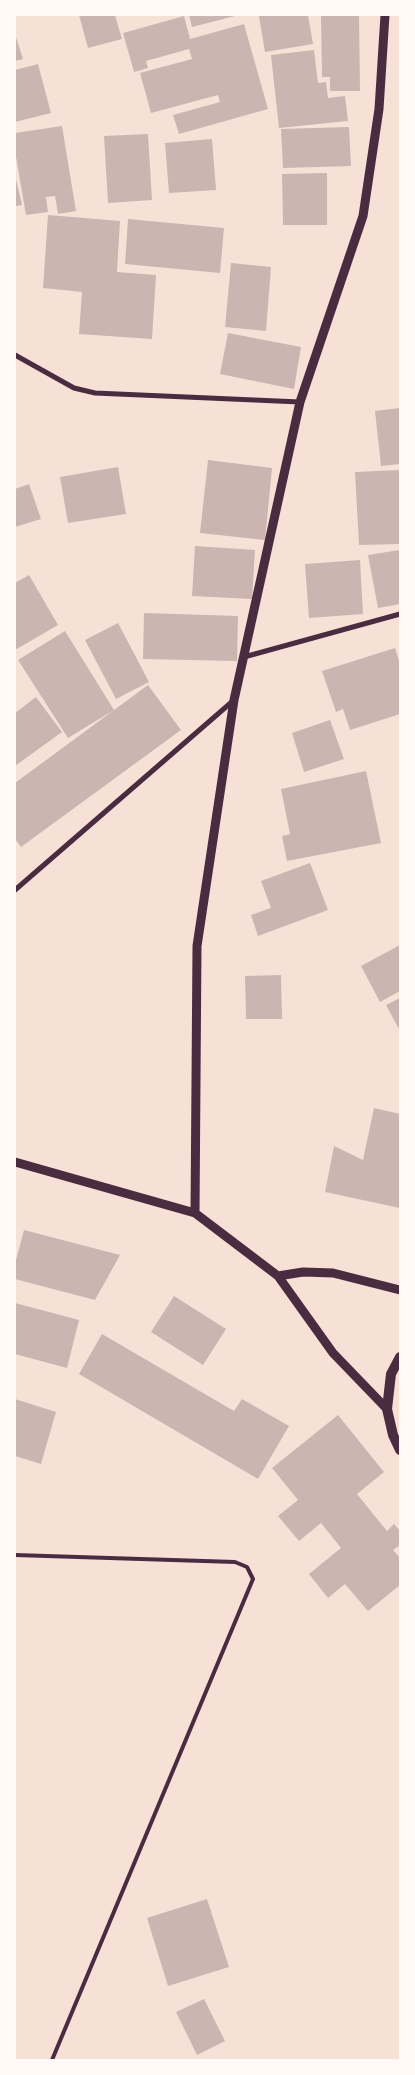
<!DOCTYPE html>
<html>
<head>
<meta charset="utf-8">
<style>
	body { margin:0 }
	#map { position:relative; width:415px; height:2075px; overflow:hidden; background:#f7e1d7; font-family:Literata,serif }
	canvas { display:block }
	.frame { position:absolute; inset:0; border:16px solid #fffaf5; pointer-events:none }
</style>
</head>
<body>
<div id="map">
<canvas width="415" height="2075"></canvas>
<div class="frame"></div>
</div>
<script>
const ctx = document.querySelector('canvas').getContext('2d');
ctx.lineJoin = 'round';
function paint(path, color) {
  ctx.fillStyle = color;
  ctx.fill(path, 'evenodd');
}
function poly(rows) {
  const path = new Path2D();
  for (const r of rows) {
    path.moveTo(r[0], r[1]);
    for (let i = 2; i < r.length; i += 2) path.lineTo(r[i], r[i + 1]);
  }
  return path;
}
function strokePath(path, color, width, dash) {
  ctx.strokeStyle = color;
  ctx.lineWidth = width;
  ctx.lineCap = dash ? 'butt' : 'round';
  ctx.setLineDash(dash || []);
  ctx.stroke(path);
}
const building = poly([
	[79,15,115,15,122,39,88,48],
	[189,15,235,15,235,16,192,27],
	[267,15,308,15,313,44,265,52,259,16],
	[321,15,359,15,360,91,330,91,330,77,322,77],
	[184,16,190,39,244,24,268,109,179,134,173,115,220,102,218,95,151,113,140,73,192,59,189,49,146,61,148,68,134,72,123,33],
	[15,34,23,59,15,61],
	[314,50,318,83,326,82,328,98,345,96,348,121,279,128,271,55],
	[38,64,51,113,15,122,15,70],
	[62,126,76,211,58,214,55,196,46,197,48,212,26,215,15,151,15,133],
	[349,127,351,166,283,168,281,129],
	[148,134,152,200,108,203,104,136],
	[212,139,216,190,169,193,165,143],
	[327,173,327,225,283,225,282,174],
	[15,175,22,205,15,206],
	[48,215,120,221,117,272,156,275,152,339,79,334,82,292,43,288],
	[128,219,224,228,220,273,125,264],
	[231,263,271,267,266,331,225,327],
	[228,333,301,347,294,389,220,374],
	[400,408,400,464,381,466,375,411],
	[208,460,272,468,265,540,200,533],
	[118,467,126,514,68,523,60,477],
	[400,470,400,544,359,545,355,472],
	[29,484,41,519,15,527,15,489],
	[195,546,255,550,252,599,192,596],
	[400,550,400,604,378,608,368,555],
	[360,560,363,614,309,618,305,564],
	[29,575,58,625,15,650,15,583],
	[144,613,238,616,237,661,143,659],
	[118,623,149,682,116,699,85,640],
	[65,631,114,710,68,738,18,660],
	[395,648,400,664,400,714,350,730,343,709,336,712,322,671],
	[148,685,181,730,21,847,15,839,15,783],
	[36,697,62,732,15,766,15,713],
	[330,720,344,759,304,772,292,733],
	[366,771,381,843,287,861,282,836,290,834,281,789],
	[310,863,328,910,258,936,251,915,271,908,261,881],
	[400,945,400,991,380,1002,361,966],
	[281,975,282,1019,246,1019,245,976],
	[400,998,400,1031,386,1005],
	[374,1108,400,1114,400,1208,325,1192,334,1146,363,1160],
	[24,1230,120,1255,95,1300,15,1279,15,1264],
	[174,1296,226,1329,203,1365,151,1332],
	[15,1303,79,1320,67,1368,15,1354],
	[102,1334,234,1411,242,1399,289,1426,258,1479,79,1374],
	[15,1399,56,1412,41,1464,15,1456],
	[338,1415,384,1472,357,1494,387,1531,394,1524,400,1531,400,1545,393,1550,400,1558,400,1585,368,1611,345,1584,328,1598,309,1574,341,1548,321,1523,299,1541,278,1516,298,1500,272,1468],
	[207,1899,229,1967,168,1986,147,1918],
	[204,1999,225,2041,197,2055,176,2012]
]);
const service = poly([
	[15,1555,235,1562,247,1567,253,1579,52,2060]
]);
const minor = poly([
	[15,355,74,388,95,393,300,402],
	[244,657,400,614],
	[15,890,234,700]
]);
const tertiary = poly([
	[15,1162,195,1213,278,1276,333,1353,387,1409],
	[195,1213,197,946,234,700,300,402,363,216,379,109,385,15],
	[278,1276,303,1272,333,1273,400,1290]
]);
const secondary = poly([
	[400,1357,391,1374,387,1409,393,1435,400,1450]
]);
paint(building, '#ccb4b1');
strokePath(service, '#4a2c40', 4);
strokePath(minor, '#4a2c40', 5);
strokePath(tertiary, '#4a2c40', 9);
strokePath(secondary, '#4a2c40', 10);
</script>
</body>
</html>
